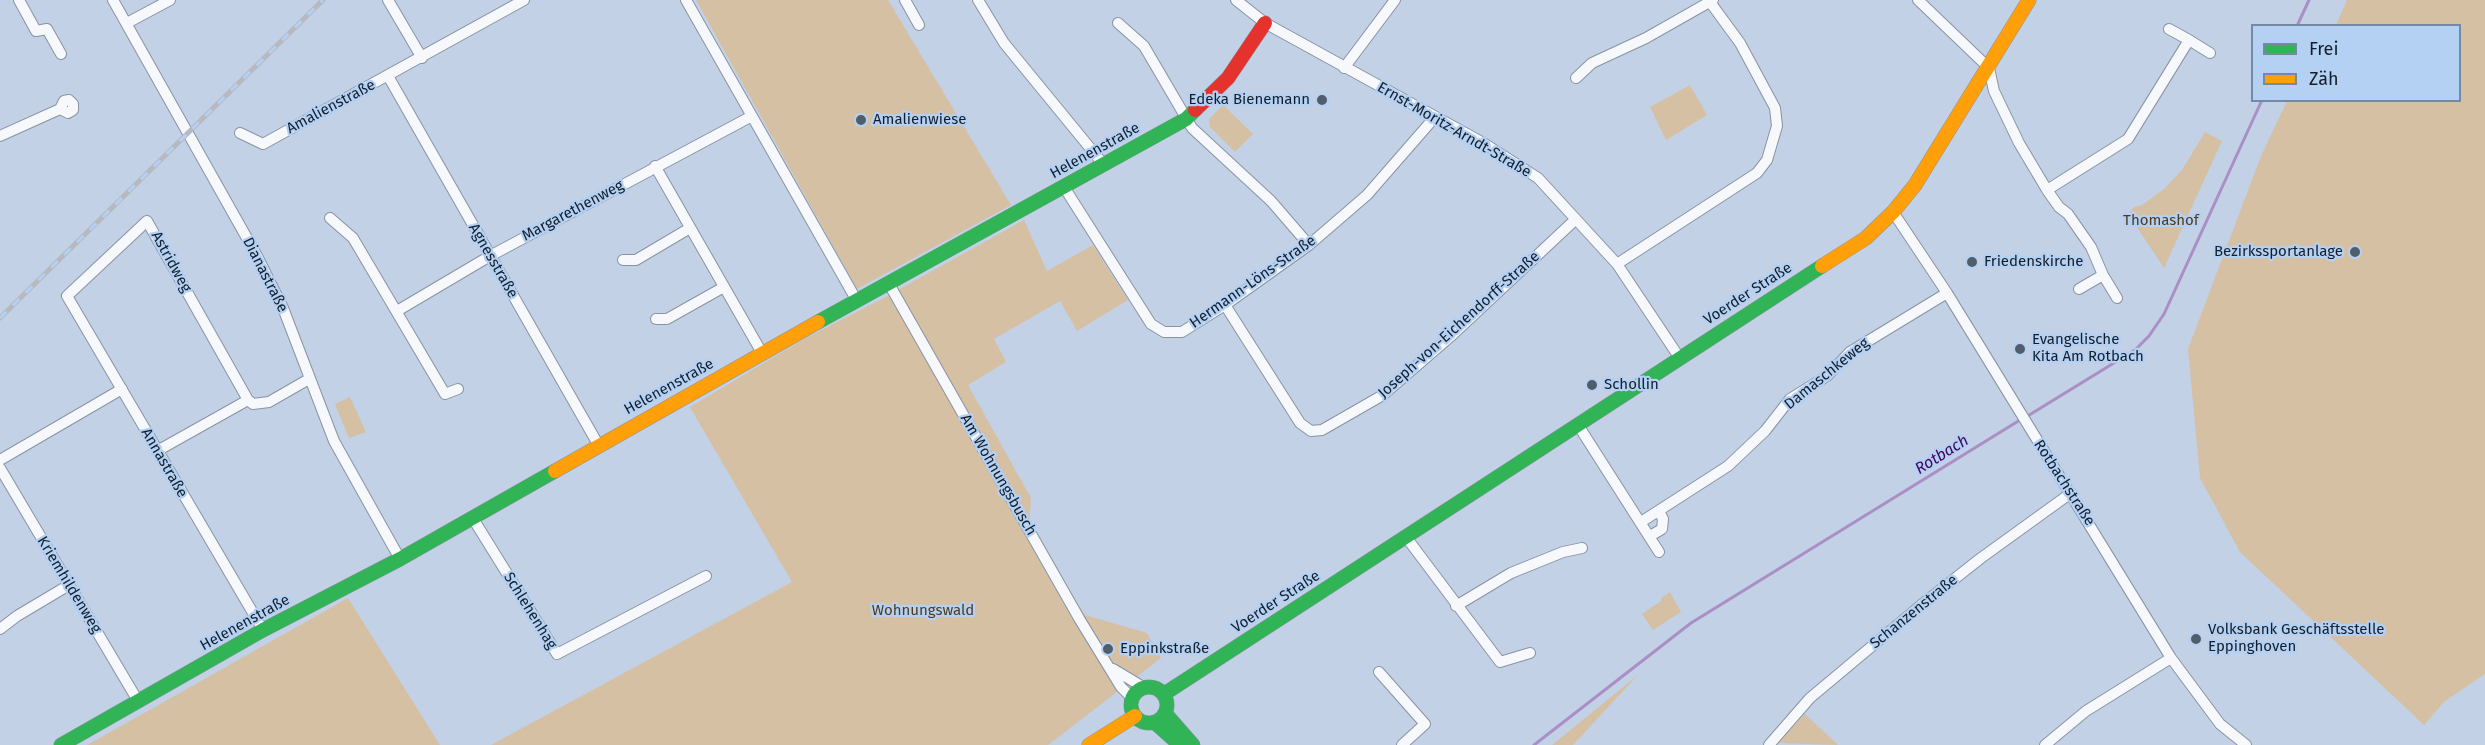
<!DOCTYPE html>
<html>
<head>
<meta charset="utf-8">
<style>
	body { margin:0 }
	#map { position:relative; width:2485px; height:745px; overflow:hidden; background:#c2d1e5; font-family:"Fira Sans",sans-serif }
	canvas { display:block }
	.legend { position:absolute; left:2251px; top:24px; width:210px; height:78px; box-sizing:border-box; background:#b4d0f3; border:2px solid #7489a3; margin:0; padding:8px 10px; list-style:none; font-size:18px; color:#131e2a }
	.legend li { display:flex; align-items:center; gap:12px; height:30px }
	.legend b { width:30px; border:2px solid #7489a3 }
</style>
</head>
<body>
<div id="map">
<canvas width="2485" height="745"></canvas>
<ul class="legend">
<li><b style="height:8px;background:#30b455"></b>Frei</li>
<li><b style="height:8px;background:#ff9f0a"></b>Zäh</li>
</ul>
</div>
<script>
const ctx = document.querySelector('canvas').getContext('2d');
ctx.lineJoin = 'round';
function paint(path, color) {
  ctx.fillStyle = color;
  ctx.fill(path, 'evenodd');
}
function poly(rows) {
  const path = new Path2D();
  for (const r of rows) {
    if (r.length === 3) {
      path.moveTo(r[0] + r[2], r[1]);
      path.arc(r[0], r[1], r[2], 0, 2 * Math.PI);
      continue;
    }
    path.moveTo(r[0], r[1]);
    for (let i = 2; i < r.length; i += 2) path.lineTo(r[i], r[i + 1]);
  }
  return path;
}
function strokePath(path, color, width, dash) {
  ctx.strokeStyle = color;
  ctx.lineWidth = width;
  ctx.lineCap = dash ? 'butt' : 'round';
  ctx.setLineDash(dash || []);
  ctx.stroke(path);
}
function write(font, color, halo, rows, align = 'center') {
  ctx.font = font + ' "Fira Sans",sans-serif';
  ctx.lineWidth = 4.5;
  ctx.setLineDash([]);
  ctx.textBaseline = 'middle';
  ctx.strokeStyle = halo;
  ctx.fillStyle = color;
  for (const [text, x, y, turn = 0] of rows) {
    ctx.save();
    ctx.translate(x, y);
    ctx.rotate((+turn || 0) * Math.PI / 180);
    ctx.textAlign = isNaN(turn) ? turn : align;
    if (halo) ctx.strokeText(text, 0, 0);
    ctx.fillText(text, 0, 0);
    ctx.restore();
  }
}
const green = poly([
	[696,0,888,0,1011,205,857,289],
	[2347,0,2485,0,2485,674,2445,701,2424,725,2240,552,2200,478,2188,349,2261,156,2287,101,2460,100,2460,26,2336,25],
	[1690,85,1707,115,1666,140,1650,107],
	[1223,105,1253,134,1235,152,1210,127,1209,119],
	[2205,132,2222,141,2164,268,2128,214,2134,207,2142,205,2164,189,2182,170],
	[1024,220,1047,271,1093,245,1128,300,1077,331,1060,301,994,339,1006,362,968,385,1031,498,1029,526,1085,615,1147,633,1161,658,1048,745,491,745,792,582,690,407,804,339,880,300],
	[350,397,366,432,349,438,335,404],
	[1670,592,1681,612,1653,630,1642,614,1661,601,1661,598],
	[348,598,440,745,87,745,139,716],
	[1638,675,1573,745,1552,745],
	[1805,714,1838,745,1778,743]
]);
const stream = poly([
	[2297,26,2309,0],
	[2026,417,2135,350,2149,336,2164,314,2262,100],
	[1534,745,1691,623,2020,420]
]);
const street = poly([
	[19,0,36,31,47,29,61,54],
	[113,0,257,256,283,308,334,441,400,559],
	[388,0,422,58],
	[686,0,857,301],
	[905,0,919,25],
	[978,0,1004,43,1104,165],
	[1236,0,1265,23,1485,144,1538,178,1617,264,1679,357],
	[1918,0,1989,68,1994,91,2019,143,2047,190,2128,139,2189,40,2169,29],
	[127,23,170,0],
	[1118,23,1144,46,1192,128,1271,201,1309,245],
	[2189,40,2210,53],
	[1344,68,1395,0],
	[388,76,599,446],
	[1576,78,1592,63,1646,38,1713,0],
	[240,133,263,144,524,0],
	[0,136,60,109,64,101,69,100,73,104,73,110,68,113,60,109],
	[655,166,762,353],
	[1064,187,1151,324,1164,332,1182,332,1225,305,1309,245,1367,195,1435,117],
	[2047,190,2059,207,2068,214,2091,247,2103,275,2117,298],
	[1893,212,1947,293,2171,658,2220,724,2246,745],
	[330,218,353,238,445,394,458,389],
	[623,260,636,260,690,228],
	[1617,264,1757,173,1767,160,1777,126,1775,108,1740,43,1710,2],
	[889,284,1080,620,1121,687,1132,698],
	[2079,289,2103,275],
	[1225,305,1300,423,1311,431,1322,430,1383,395,1451,336,1576,219],
	[397,311,490,256,752,116],
	[656,319,667,319,724,287],
	[1578,425,1659,552],
	[157,451,248,400],
	[0,460,122,389],
	[0,468,138,701],
	[472,517,557,654,706,576],
	[1641,522,1728,466,1765,431,1790,399,1827,376,1850,352,1947,293],
	[1650,536,1662,529,1663,519,1659,511],
	[1406,537,1500,662,1530,653],
	[1456,606,1511,573,1563,552,1582,548],
	[0,629,17,616,69,585],
	[263,630,67,296,147,221,248,400,253,404,269,402,309,379],
	[1113,669,1143,687],
	[1379,672,1425,724,1402,745],
	[1769,745,1810,698,1920,606,1981,558,2071,493],
	[2045,745,2086,711,2171,658]
]);
const fast = poly([
	[818,322,1186,119,1195,110],
	[1149,705,18],
	[1164,694,1822,266],
	[1165,713,1193,745],
	[1154,722,1180,745],
	[61,745,263,630,400,559,555,471]
]);
const slow = poly([
	[1822,266,1866,238,1893,212,1915,185,2029,0],
	[555,471,818,322],
	[1089,745,1135,716]
]);
const jam = poly([
	[1195,110,1228,78,1265,23]
]);
const rail = poly([
	[0,318,323,0]
]);
const markers = [
	[1322,100,6,"#505d6b"],
	[861,120,6,"#505d6b"],
	[2355,252,6,"#505d6b"],
	[1972,262,6,"#505d6b"],
	[2020,349,6,"#505d6b"],
	[1592,385,6,"#505d6b"],
	[2196,639,6,"#505d6b"],
	[1108,649,6,"#505d6b"]
];
const poiNames = [
	["Edeka Bienemann",1310,100,"right"],
	["Amalienwiese",873,120],
	["Bezirkssportanlage",2343,252,"right"],
	["Friedenskirche",1984,262],
	["Evangelische",2032,340],
	["Kita Am Rotbach",2032,357],
	["Schollin",1604,385],
	["Volksbank Geschäftsstelle",2208,630],
	["Eppinghoven",2208,647],
	["Eppinkstraße",1120,649]
];
const streetNames = [
	["Amalienstraße",331,107,-28],
	["Ernst-Moritz-Arndt-Straße",1454,130,30],
	["Helenenstraße",1095,151,-29],
	["Margarethenweg",573,211,-28],
	["Agnesstraße",493,261,60],
	["Astridweg",171,262,61],
	["Dianastraße",265,275,63],
	["Hermann-Löns-Straße",1253,282,-35],
	["Voerder Straße",1748,294,-33],
	["Joseph-von-Eichendorff-Straße",1459,325,-42],
	["Damaschkeweg",1827,374,-39],
	["Helenenstraße",669,387,-29],
	["Annastraße",164,463,60],
	["Am Wohnungsbusch",998,475,60],
	["Rotbachstraße",2064,483,57],
	["Kriemhildenweg",69,585,59],
	["Voerder Straße",1276,602,-33],
	["Schlehenhag",530,611,58],
	["Schanzenstraße",1914,612,-39],
	["Helenenstraße",245,623,-29]
];
const parkNames = [
	["Thomashof",2161,221],
	["Wohnungswald",923,611]
];
const waterNames = [
	["Rotbach",1942,455,-32]
];
paint(green, '#d5c0a4');
strokePath(stream, '#aa8fc6', 3);
strokePath(street, '#8894a2', 12);
strokePath(fast, '#8894a2', 15);
strokePath(slow, '#8894a2', 15);
strokePath(jam, '#8894a2', 15);
strokePath(street, '#f6f8fb', 10);
strokePath(fast, '#30b455', 14);
strokePath(slow, '#ff9f0a', 14);
strokePath(jam, '#e5322d', 14);
strokePath(rail, '#b6bac0', 5);
strokePath(rail, '#b4d0f3', 3, [9]);
for (const [x, y, r, color] of markers) {
  const dot = new Path2D();
  dot.arc(x, y, r, 0, 2 * Math.PI);
  ctx.fillStyle = color;
  ctx.fill(dot);
  strokePath(dot, '#b4d0f3', 2);
}
write('15px', '#131e2a', '#b4d0f3', poiNames, 'left');
write('15px', '#131e2a', '#b4d0f3', streetNames);
write('15px', '#513a1a', '#b4d0f3', parkNames);
write('italic 16px', '#43015b', '#b4d0f3', waterNames);
</script>
</body>
</html>
